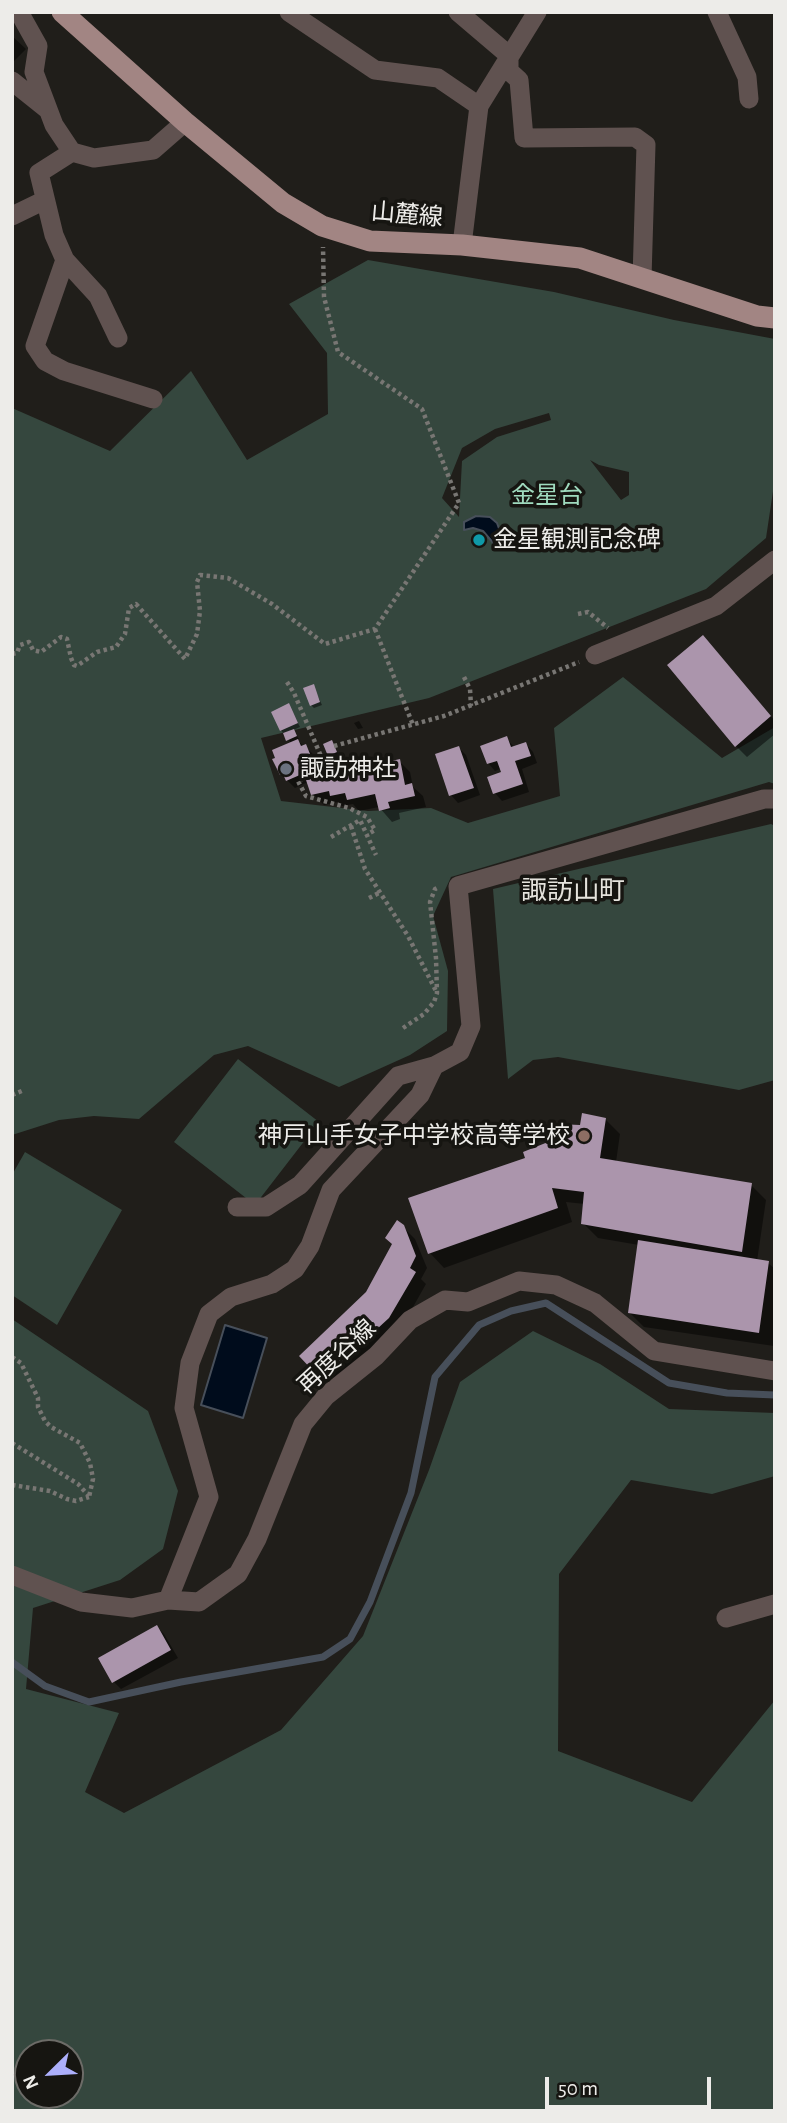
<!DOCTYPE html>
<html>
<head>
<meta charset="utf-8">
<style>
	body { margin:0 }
	#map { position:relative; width:787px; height:2123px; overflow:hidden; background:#201e1a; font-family:"Alegreya Sans",sans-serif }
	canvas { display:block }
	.frame { position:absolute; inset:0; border:14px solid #edece9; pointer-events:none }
	.north { position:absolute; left:14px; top:2039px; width:70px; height:70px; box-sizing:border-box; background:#161511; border:2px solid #6c6b67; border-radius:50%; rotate:246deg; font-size:19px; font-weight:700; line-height:28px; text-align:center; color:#edece9 }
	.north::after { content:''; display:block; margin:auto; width:24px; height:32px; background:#acaffb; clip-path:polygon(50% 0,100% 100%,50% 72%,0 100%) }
	.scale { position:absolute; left:545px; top:2077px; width:166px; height:32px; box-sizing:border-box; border:4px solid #edece9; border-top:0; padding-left:9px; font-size:21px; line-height:24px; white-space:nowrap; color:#edece9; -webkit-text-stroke:5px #161511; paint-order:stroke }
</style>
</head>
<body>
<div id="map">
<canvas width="787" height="2123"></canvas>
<div class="frame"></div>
<div class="north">N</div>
<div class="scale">50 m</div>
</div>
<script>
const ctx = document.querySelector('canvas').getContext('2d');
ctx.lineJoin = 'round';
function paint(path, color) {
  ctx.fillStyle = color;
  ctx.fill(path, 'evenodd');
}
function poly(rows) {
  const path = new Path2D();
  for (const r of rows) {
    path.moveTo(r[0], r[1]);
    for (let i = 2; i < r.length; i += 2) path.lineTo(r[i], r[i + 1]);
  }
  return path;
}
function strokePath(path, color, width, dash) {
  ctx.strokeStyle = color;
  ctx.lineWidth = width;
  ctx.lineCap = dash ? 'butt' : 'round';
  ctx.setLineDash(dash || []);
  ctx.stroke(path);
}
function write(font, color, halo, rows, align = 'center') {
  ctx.font = font + ' "Alegreya Sans","Noto Sans JP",sans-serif';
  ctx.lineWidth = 7;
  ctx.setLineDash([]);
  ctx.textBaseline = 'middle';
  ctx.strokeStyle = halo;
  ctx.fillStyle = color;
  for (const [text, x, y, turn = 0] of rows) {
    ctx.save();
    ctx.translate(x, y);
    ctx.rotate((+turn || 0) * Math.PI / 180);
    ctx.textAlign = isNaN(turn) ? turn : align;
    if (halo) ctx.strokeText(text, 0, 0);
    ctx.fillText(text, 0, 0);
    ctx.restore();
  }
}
const green = poly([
	[368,260,554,292,674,320,775,339,775,478,766,538,706,589,429,698,261,738,281,801,368,811,431,808,468,823,560,796,554,728,623,677,722,758,775,727,775,784,769,782,451,877,433,916,448,971,447,1031,410,1055,339,1087,248,1046,214,1055,139,1119,94,1116,59,1120,12,1135,12,408,110,451,191,371,247,460,328,414,327,353,289,304],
	[549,413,551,420,497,437,462,461,459,517,442,498,462,448,495,429],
	[590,460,599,465,629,472,629,495,621,500],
	[771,824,775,826,775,1080,739,1090,558,1057,533,1060,508,1079,493,889],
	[238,1059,319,1122,255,1205,174,1142],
	[25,1152,122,1210,57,1325,12,1295,12,1175],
	[12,1319,148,1411,178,1491,163,1549,120,1580,33,1608,26,1689,119,1713,85,1792,124,1813,281,1730,363,1636,429,1470,460,1382,533,1331,600,1364,669,1409,775,1413,775,1476,712,1494,631,1480,559,1574,558,1751,692,1802,775,1700,775,2111,12,2111],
	[28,2053,70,2053,70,2095,28,2095]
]);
const water = poly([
	[476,516,490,517,497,523,501,534,497,545,494,544,483,531,473,528,464,530,464,522,476,516],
	[225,1325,267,1338,243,1418,201,1405,225,1325]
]);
const shadow = poly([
	[12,36,26,49,12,63],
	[703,637,775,721,775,734,747,757,736,746],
	[313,686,322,705,314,708,311,705],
	[289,706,300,727,293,730,299,739,297,740,312,753,321,771,313,775,315,779,336,775,342,760,353,771,399,761,410,772,413,787,423,796,426,807,399,813,400,819,392,822,379,807,359,811,353,804,342,806,338,802,324,805,313,794,308,782,295,788,281,774,291,743,281,730],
	[359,721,363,728,358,729,354,723],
	[506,738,515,748,526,744,533,752,537,763,522,769,529,792,502,801,495,793,503,773,502,768,495,771,488,763],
	[331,742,339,755,332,758,329,755],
	[459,748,466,755,480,795,458,803,451,795],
	[605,1119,620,1134,616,1162,751,1185,766,1200,757,1261,768,1263,775,1269,774,1346,644,1327,630,1313,639,1245,598,1238,583,1223,585,1204,566,1202,572,1222,444,1268,430,1253,527,1159,582,1127],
	[403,1227,415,1239,427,1268,421,1279,426,1284,400,1330,340,1384,333,1377,327,1382,301,1356,367,1293],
	[157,1627,164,1634,178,1658,121,1689,114,1682]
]);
const stream = poly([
	[12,1662,45,1686,89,1702,181,1682,323,1657,350,1639,370,1602,411,1493,435,1377,479,1325,511,1311,546,1303,669,1383,727,1393,775,1395]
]);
const building = poly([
	[703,635,771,716,735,747,667,665],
	[314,684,320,702,310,706,303,688],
	[289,703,298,723,280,731,271,712],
	[294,729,297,736,286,741,283,733],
	[507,736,511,747,526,742,531,756,515,761,523,784,493,794,487,777,501,772,497,761,487,764,480,746],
	[298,739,301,746,306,744,314,764,307,767,309,771,286,781,283,774,280,775,272,759,275,758,272,750],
	[332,740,337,752,328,756,323,744],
	[459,746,474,788,449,796,435,754],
	[342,758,347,771,400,759,405,785,412,783,415,796,388,802,390,808,379,811,375,794,347,800,345,793,330,796,329,791,311,795,306,780,334,774,330,763],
	[582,1113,606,1118,600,1158,752,1183,742,1252,581,1224,584,1192,552,1188,558,1208,428,1254,408,1198,525,1158,523,1152,553,1140,557,1124,580,1125],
	[397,1220,404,1225,416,1256,410,1268,416,1272,389,1318,328,1374,320,1367,315,1373,299,1356,366,1292,392,1244,385,1238],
	[638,1240,769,1261,759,1333,628,1313],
	[157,1625,171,1650,112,1683,98,1658]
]);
const path = poly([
	[578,614,588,612,608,628],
	[375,629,413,725],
	[12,654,17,653,20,645,29,642,33,650,41,652,61,637,67,639,71,658,74,665,77,666,97,652,116,647,125,634,129,608,136,604,185,659,197,634,200,611,197,582,200,575,228,578,272,604,325,644,375,629,459,503,422,409,338,352,324,297,323,247],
	[464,677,470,689,471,706],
	[287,682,294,693,326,768,298,781,300,785,306,796,349,808,367,817,375,830,368,834],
	[334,746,444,716,579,662],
	[351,826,365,869,408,936,437,993],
	[331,837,360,820,376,855],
	[369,898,379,893],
	[403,1028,424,1014,434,1002,437,993,436,958,430,902,435,889,439,887],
	[12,1095,24,1090],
	[12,1357,21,1363,38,1398,38,1407,45,1421,51,1427,80,1443,90,1463,93,1479,89,1497],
	[12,1443,78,1484,89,1496],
	[12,1485,50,1491,67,1499,76,1501,89,1497]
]);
const street = poly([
	[19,12,38,46,34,72,54,125,72,152],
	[289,12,375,70,438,78,479,106],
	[458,12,505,52,509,59,509,71,519,80,524,138,635,137,646,145,642,278],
	[717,12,747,77,749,99],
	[12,81,47,109],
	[12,216,45,200],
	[462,245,479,106,537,12],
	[65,260,98,296,118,338],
	[153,399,64,371,45,361,35,346,65,260,54,235,39,173,72,152,94,158,153,150,185,122],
	[595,655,716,606,775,560],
	[237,1207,266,1207,300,1185,398,1076,434,1066],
	[12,1575,81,1602,132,1608,168,1600,199,1602,238,1574,257,1539,303,1424,326,1396,376,1356,410,1320,445,1300,468,1302,519,1281,556,1285,595,1303,654,1351,775,1371],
	[168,1600,209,1497,184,1408,190,1363,209,1314,231,1297,272,1284,295,1269,310,1246,331,1190,420,1095,434,1066,460,1052,471,1026,458,886,764,799,775,799],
	[726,1618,775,1604]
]);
const primary = poly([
	[62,12,185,122,283,203,322,226,370,241,462,245,580,258,757,316,775,318]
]);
const markers = [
	[479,540,7,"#0f9aa8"],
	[286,769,7,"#6b7280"],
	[584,1136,7,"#8d6e63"]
];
const streetNames = [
	["山麓線",407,215,5],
	["再度谷線",337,1357,-43]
];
const parkNames = [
	["金星台",547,496]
];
const poiNames = [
	["金星観測記念碑",493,540],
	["諏訪神社",300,769],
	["神戸山手女子中学校高等学校",570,1136,"right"]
];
const neighbourhoodNames = [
	["諏訪山町",573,891]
];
paint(green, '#35473e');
paint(water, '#000c1c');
strokePath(water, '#474f5a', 2);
paint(shadow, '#0007');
strokePath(stream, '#474f5a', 7);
paint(building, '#ab95ac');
strokePath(path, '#787673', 4.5, [3.5, 3.5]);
strokePath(street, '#605250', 19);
strokePath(primary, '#a28583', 21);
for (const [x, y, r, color] of markers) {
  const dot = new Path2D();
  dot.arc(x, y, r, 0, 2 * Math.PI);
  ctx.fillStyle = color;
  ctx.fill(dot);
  strokePath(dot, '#161511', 2.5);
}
write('24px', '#edece9', '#161511', streetNames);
write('24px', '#9fdabe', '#161511', parkNames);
write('24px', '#edece9', '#161511', poiNames, 'left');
write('26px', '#e5e3dd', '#161511', neighbourhoodNames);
</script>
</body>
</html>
